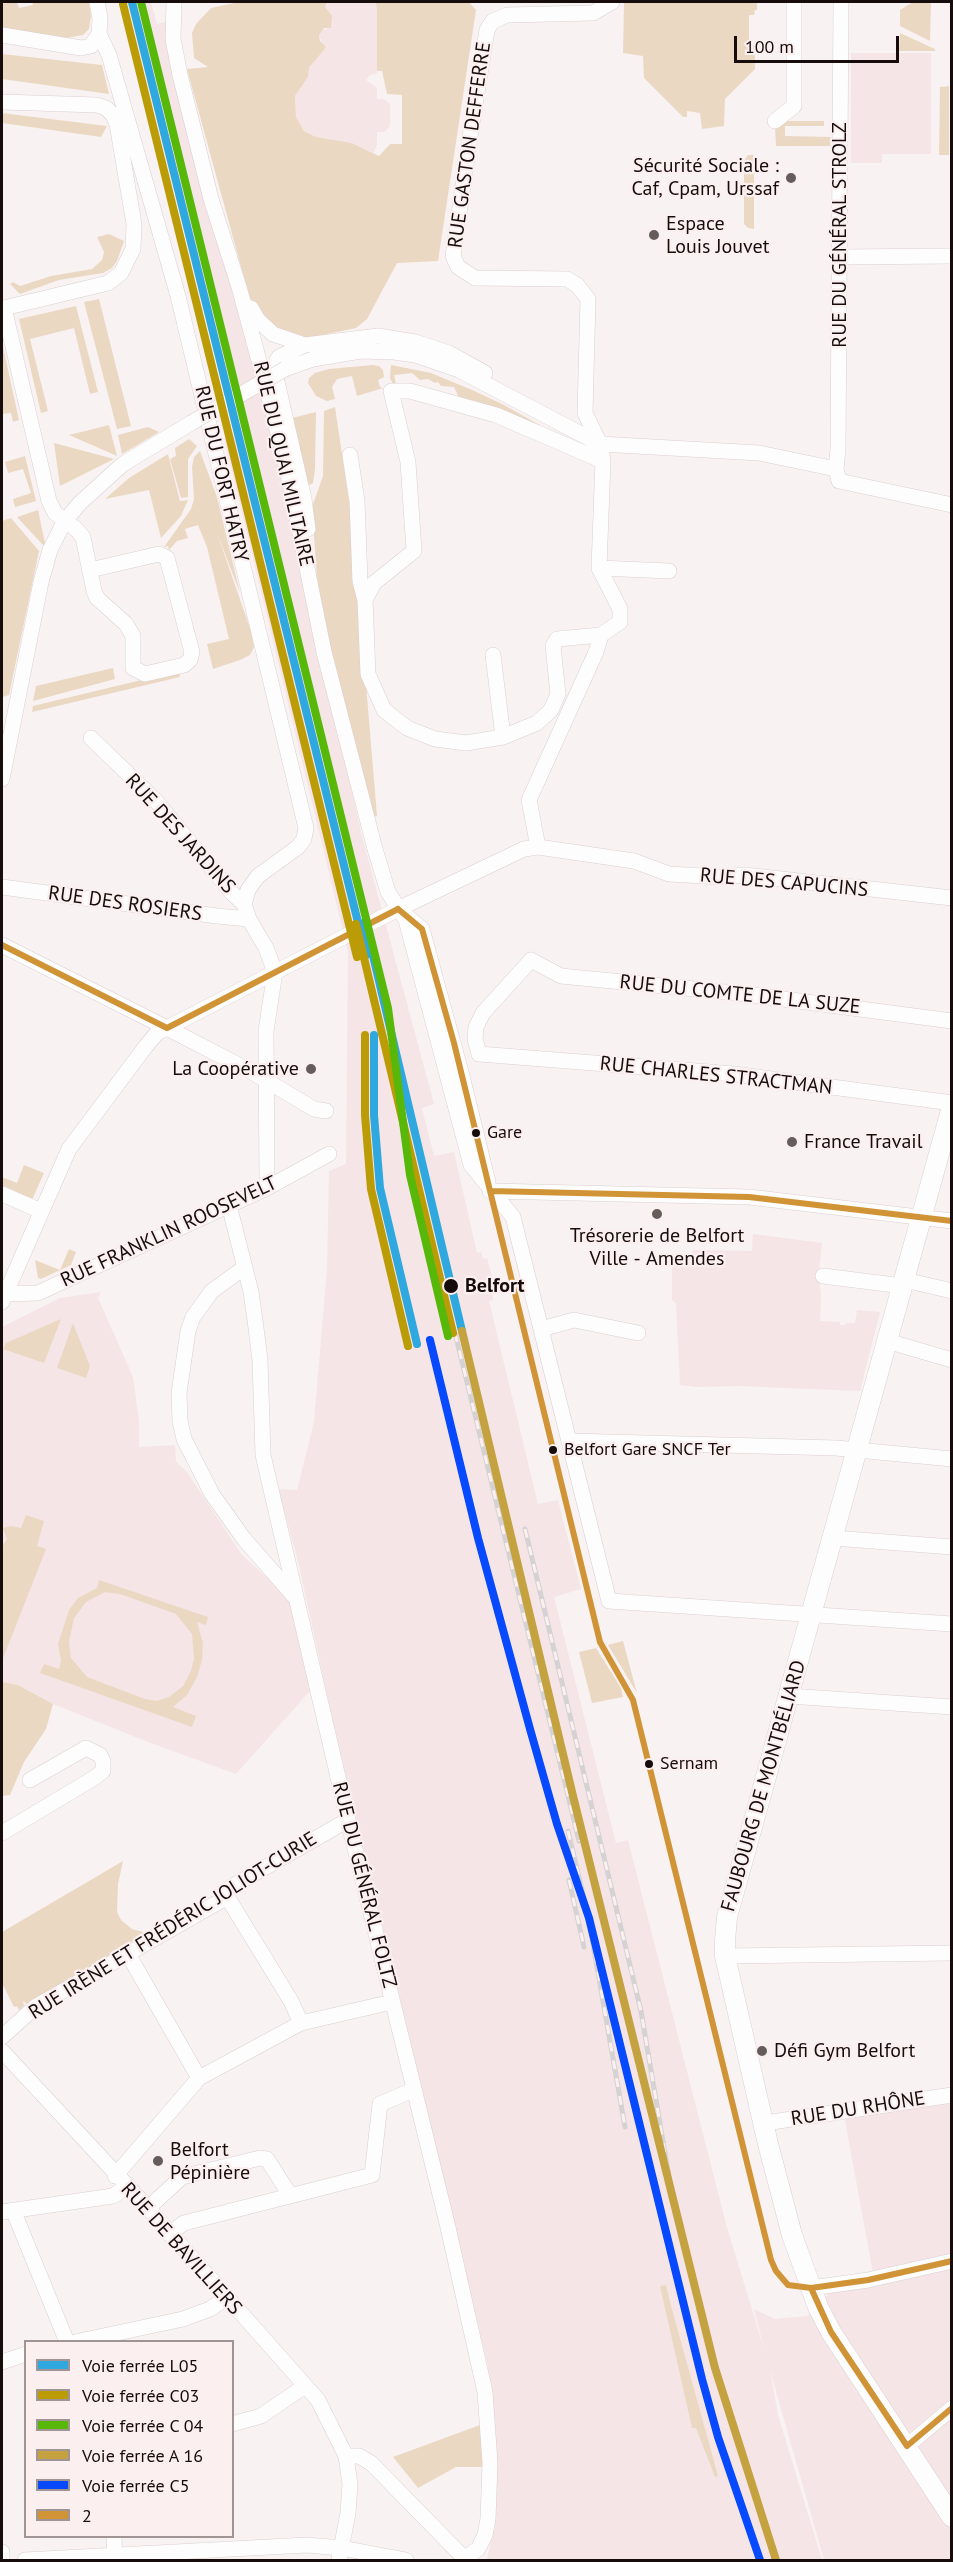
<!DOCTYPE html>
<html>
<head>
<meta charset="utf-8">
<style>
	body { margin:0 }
	#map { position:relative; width:953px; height:2562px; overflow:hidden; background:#f9f2f2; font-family:"PT Sans",sans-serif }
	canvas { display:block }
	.frame { position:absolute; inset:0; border:3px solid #160c0c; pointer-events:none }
	.legend { position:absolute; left:24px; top:2340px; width:210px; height:198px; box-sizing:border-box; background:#fcefef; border:2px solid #a09494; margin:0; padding:8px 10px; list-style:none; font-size:18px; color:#160c0c }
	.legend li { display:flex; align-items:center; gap:12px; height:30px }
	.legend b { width:30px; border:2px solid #a09494 }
	.scale { position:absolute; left:734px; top:36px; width:165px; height:27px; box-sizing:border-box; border:3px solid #160c0c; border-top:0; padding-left:8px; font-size:18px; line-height:21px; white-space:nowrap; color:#160c0c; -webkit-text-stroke:4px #fcefef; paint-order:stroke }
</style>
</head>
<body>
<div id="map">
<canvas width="953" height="2562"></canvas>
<div class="frame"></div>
<ul class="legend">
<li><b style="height:8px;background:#2ea8de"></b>Voie ferrée L05</li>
<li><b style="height:8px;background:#bb9c07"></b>Voie ferrée C03</li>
<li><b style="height:8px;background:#58b809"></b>Voie ferrée C 04</li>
<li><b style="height:8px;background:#c4a240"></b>Voie ferrée A 16</li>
<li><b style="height:8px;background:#0749ff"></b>Voie ferrée C5</li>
<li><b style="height:8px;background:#d09436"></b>2</li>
</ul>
<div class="scale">100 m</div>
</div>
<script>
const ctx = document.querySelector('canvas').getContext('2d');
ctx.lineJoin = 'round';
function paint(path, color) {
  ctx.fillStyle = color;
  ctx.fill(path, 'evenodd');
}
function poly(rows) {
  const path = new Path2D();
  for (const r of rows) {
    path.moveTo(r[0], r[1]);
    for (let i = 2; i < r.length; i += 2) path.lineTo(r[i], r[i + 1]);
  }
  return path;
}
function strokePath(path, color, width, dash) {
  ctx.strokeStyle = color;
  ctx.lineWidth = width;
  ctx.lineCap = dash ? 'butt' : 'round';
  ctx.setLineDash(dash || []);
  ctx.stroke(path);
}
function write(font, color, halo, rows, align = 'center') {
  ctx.font = font + ' "PT Sans",sans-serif';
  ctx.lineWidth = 4.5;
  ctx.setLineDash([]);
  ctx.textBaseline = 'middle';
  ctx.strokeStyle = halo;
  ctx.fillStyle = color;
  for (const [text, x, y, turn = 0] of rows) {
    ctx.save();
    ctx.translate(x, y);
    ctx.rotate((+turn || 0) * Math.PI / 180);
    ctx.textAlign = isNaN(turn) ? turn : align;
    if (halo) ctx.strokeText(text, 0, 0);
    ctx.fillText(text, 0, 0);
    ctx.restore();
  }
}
const built = poly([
	[127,2,151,2,157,24,166,22,278,442,306,588,362,836,434,1104,422,1108,434,1156,454,1152,477,1253,481,1252,483,1259,487,1258,496,1293,492,1293,493,1300,489,1301,538,1504,558,1500,581,1589,554,1597,616,1843,628,1840,726,2224,764,2349,754,2309,775,2319,807,2316,829,2293,875,2284,844,2115,951,2095,951,2560,824,2560,770,2370,778,2415,822,2560,487,2560,495,2522,488,2366,332,1717,298,1561,278,1489,297,1490,314,1422,327,1269,329,1171,346,1164,348,952,224,438,234,435],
	[329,2,375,2,377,7,377,73,370,75,366,80,377,88,377,99,384,99,390,104,390,126,385,132,377,132,377,144,374,153,352,143,316,137,304,131,296,117,295,96,308,77,309,69,323,46,319,35,321,30,330,28,325,7],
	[851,53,931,53,931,154,882,154,882,163,851,163],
	[753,1234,822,1243,819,1272,821,1299,820,1321,840,1322,840,1325,845,1325,846,1323,855,1323,857,1310,880,1312,860,1391,739,1386,698,1387,680,1385,676,1303,672,1300,672,1266,666,1266,666,1261,671,1261,672,1256,692,1257,692,1250,752,1251],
	[101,1292,98,1298,133,1377,139,1421,139,1447,175,1445,176,1462,187,1472,242,1555,285,1594,292,1607,310,1691,236,1774,148,1742,53,1704,18,1685,2,1682,2,1327,60,1298]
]);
const green = poly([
	[2,2,17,2,19,8,33,5,32,2,89,2,91,16,89,29,83,35,67,38,2,28],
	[239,2,327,3,325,7,332,16,331,28,324,28,319,35,320,41,326,47,309,68,308,77,295,96,296,117,304,131,316,137,352,143,379,156,390,144,402,144,402,95,387,94,382,71,377,71,377,8,375,2,469,2,476,10,438,261,397,263,367,319,356,328,318,336,295,339,288,337,262,316,249,296,187,69,208,67,194,58,192,33,196,24,211,8],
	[624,2,757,2,757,10,755,10,754,15,749,15,749,45,755,45,755,69,725,99,724,126,702,129,700,113,687,111,687,117,683,117,644,78,643,56,623,53],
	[913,2,931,2,930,41,900,26,900,10],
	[900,33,935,49,935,51,899,51],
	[2,54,102,65,109,94,2,79],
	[949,86,949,155,939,155,940,87],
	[2,113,107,126,101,137,2,123],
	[783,121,824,121,824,126,785,126,785,136,831,137,830,146,776,146,775,126],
	[748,155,754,155,754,229,748,228,744,224,744,161],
	[109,234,124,241,117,261,112,268,103,273,59,280,20,294,10,284,13,282,20,286,51,276,92,269,102,260,104,252,97,237],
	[99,299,131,426,117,429,84,302],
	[76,306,98,392,90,394,74,328,30,339,48,411,41,413,19,319],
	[2,342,19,420,13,422,11,413,2,414],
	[372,365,379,366,383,370,384,377,378,380,380,387,383,388,357,396,352,376,337,379,332,387,335,399,327,401,316,396,308,383,309,378,315,373,329,369],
	[391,365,431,373,472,390,504,405,559,436,459,398,454,387,441,386,438,382,435,383,428,379,420,380,412,373,394,375,396,384,393,384,390,378],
	[335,407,353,528,377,816,372,817,331,651,317,579,312,507,323,476,324,411],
	[316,412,315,469,313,483,306,487,292,418],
	[109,425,117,456,69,435],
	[148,427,159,432,122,454,118,435],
	[189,439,197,446,188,459,188,497,181,498,170,459,176,456,175,448],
	[54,443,114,459,60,486],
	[200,451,217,497,240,593,217,533,251,631,254,647,250,655,240,660,213,669,207,644,229,639,207,547,198,525,185,529,188,538,177,541,169,550,168,546,164,547,191,509,194,499,192,467,194,457],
	[168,454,180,501,188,500,181,516,161,538,149,490,105,499,129,478],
	[25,456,36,501,15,507,13,499,31,493,23,469,8,473,5,462],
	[38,510,45,543,43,545,17,517],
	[11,518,39,551,9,695,2,697,2,521],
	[113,668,115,679,33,701,36,686],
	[179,671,180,677,32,712,33,706],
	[24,1165,44,1173,32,1200,2,1187,2,1177,17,1183],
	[69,1249,76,1252,71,1265,41,1279,38,1278,35,1260,60,1270],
	[61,1319,44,1363,3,1349,6,1343],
	[73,1323,90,1366,86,1378,57,1368],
	[26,1515,44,1521,37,1546,46,1549,2,1661,2,1547,7,1539,3,1528,11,1526,21,1528],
	[99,1580,208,1617,206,1625,197,1622,203,1643,202,1660,197,1677,187,1695,173,1707,196,1716,192,1727,40,1673,44,1664,59,1669,61,1661,58,1644,69,1610,78,1598,97,1588],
	[105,1592,120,1594,176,1614,192,1634,194,1659,191,1671,183,1686,169,1697,157,1701,145,1699,87,1677,71,1658,69,1642,74,1618,86,1602],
	[623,1641,637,1693,608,1645],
	[596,1648,621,1688,623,1697,592,1703,579,1652],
	[2,1682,18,1685,53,1704,46,1729,24,1762,10,1795,2,1796],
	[123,1861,118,1884,117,1912,121,1920,132,1929,147,1933,27,2004,23,2001,24,2006,19,2010,17,2006,14,2007,2,1983,2,1932],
	[666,2285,670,2302,718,2476,715,2477,696,2428,692,2428,660,2286],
	[480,2425,483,2467,456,2467,418,2488,393,2457]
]);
const minor = poly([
	[97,2,100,18,99,34,109,55,178,296,306,828,304,839,298,847,258,876,248,890,244,904,249,919,266,948,275,972,266,1031,267,1188],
	[174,2,173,39,180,75,211,199,239,287,271,405,287,469,324,652,375,849,388,892,406,920,471,1165,513,1217,609,1601,952,1624],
	[841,2,838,449,836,469,839,481,952,505],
	[2,35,81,48,91,46,99,34],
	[2,102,97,105,106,108,113,115,117,124,134,224,133,249,121,273,108,283,4,308,49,501,55,513,76,529,83,537,94,591,97,598,126,624,133,636,133,668,145,674,184,665,190,660,192,652,167,558,159,554,90,570],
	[775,121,794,106,794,2],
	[840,257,952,256],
	[251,308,258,320,273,334,305,345],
	[285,369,313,359,361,351,394,352,415,355,459,370,600,444,759,453,836,469],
	[350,455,357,501,360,581,365,600],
	[308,529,304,499,275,373,276,362,279,357,305,345,378,336,415,342,449,353,485,373],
	[599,568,669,571],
	[601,635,557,639,553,646,558,694,551,710,537,723,503,737,466,743,435,739,407,728,384,710,368,674,365,600,374,583,414,551,408,462,391,391,410,391,496,415,603,461],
	[601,635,620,622,620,609,599,568,603,461,600,444,585,413,588,299,577,285,567,279,475,278,458,267,453,256,471,130,487,30,490,25,493,21,507,15,593,13,612,2],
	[493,655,503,737],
	[91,738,156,801,232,893,244,904],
	[2,779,41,582,50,550,64,522,80,503,123,464,191,423],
	[538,847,529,800,596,652,601,635],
	[2,887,217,916,249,919],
	[402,912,422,929,461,1072,488,1182],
	[2,945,167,1028,252,1072,314,1109,326,1111],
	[952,1021,745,994,561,976,531,960,483,1013,476,1027,475,1039,479,1054,734,1074,952,1103],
	[490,1191,749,1197,952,1221],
	[2,1194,41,1211],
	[229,1205,251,1292,255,1320,260,1360,263,1455,348,1820,447,2223,485,2392,490,2463,488,2519,485,2535,478,2549,462,2560],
	[245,1267,212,1291,193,1317,188,1331,179,1393,180,1421,184,1439,212,1494,244,1539,294,1596],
	[823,1276,903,1286],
	[905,1280,952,1291],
	[5,1294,38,1293,267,1188,329,1154],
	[2,1302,69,1149,146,1046,157,1033,398,909,524,849,538,847,634,861,669,874,721,877,745,875,952,898],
	[541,1329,574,1320,638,1333],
	[887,1341,952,1360],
	[569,1441,836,1448,952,1459],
	[833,1538,952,1547],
	[789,1696,952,1707],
	[2,1833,94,1778,103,1771,103,1761,100,1755,86,1748,30,1780],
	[226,1895,291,2001,301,2023],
	[128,1954,199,2078],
	[725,1956,952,1953],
	[2,2037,35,2007,222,1900,231,1887,348,1820],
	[2,2051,148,2208,318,2400,346,2456,350,2484,348,2513,339,2560],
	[765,2123,952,2095],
	[115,2176,199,2078,301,2023,392,2002],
	[148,2208,182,2177,260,2158,267,2159,290,2195],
	[13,2210,67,2342],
	[2,2212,113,2196,126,2187],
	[169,2234,184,2223,372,2175,380,2104,413,2090],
	[811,2288,868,2280,952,2261],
	[75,2342,183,2319,210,2309,226,2298],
	[2,2362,26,2354],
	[232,2424,261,2416,305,2386],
	[907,2446,952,2408],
	[346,2456,359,2456,371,2463,465,2559],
	[114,2536,115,2560],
	[2,2552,2,2560],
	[25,2560,307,2545,342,2548,406,2560]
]);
const major = poly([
	[952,1107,727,1917,725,1941,725,1956,730,1978,768,2144,792,2235,818,2307,831,2332,952,2517]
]);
const rail = poly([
	[455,1333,579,1841],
	[525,1529,641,2011,671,2189],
	[568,1831,588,1915,625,2127],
	[569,1880,584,1947]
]);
const minorBridge = poly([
	[191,423,285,369]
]);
const bus1 = poly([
	[398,909,422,929,454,1043,600,1642,633,1700,771,2260,776,2271,788,2285,811,2288,868,2280,952,2261],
	[2,945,167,1028],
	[167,1028,398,909],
	[490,1191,749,1197,952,1221],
	[811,2288,831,2332,907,2446],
	[907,2446,952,2408]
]);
const rail1 = poly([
	[132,2,366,955],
	[365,922,462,1331],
	[374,1035,374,1115,380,1188,417,1344]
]);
const rail2 = poly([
	[123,4,357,957],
	[356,924,453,1333],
	[365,1035,365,1115,371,1189,408,1346]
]);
const rail3 = poly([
	[141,2,388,1008,410,1175,448,1336]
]);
const rail4 = poly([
	[462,1331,573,1796,715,2368,776,2560]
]);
const rail5 = poly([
	[430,1340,478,1538,530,1729,557,1824,589,1918,702,2379,718,2437,760,2560]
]);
const markers = [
	[791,178,6,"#655c5c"],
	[654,235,6,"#655c5c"],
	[311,1069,6,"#655c5c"],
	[476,1133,5,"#160c0c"],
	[792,1142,6,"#655c5c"],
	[657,1214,6,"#655c5c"],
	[451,1286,8,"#160c0c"],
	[553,1450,5,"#160c0c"],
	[649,1764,5,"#160c0c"],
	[762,2051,6,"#655c5c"],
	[158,2161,6,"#655c5c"]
];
const busNames = [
	["Gare",487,1133],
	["Belfort Gare SNCF Ter",564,1450],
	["Sernam",660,1764]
];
const streetNames = [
	["RUE GASTON DEFFERRE",470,145,-82],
	["RUE DU GÉNÉRAL STROLZ",840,235,-90],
	["RUE DU QUAI MILITAIRE",283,464,77],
	["RUE DU FORT HATRY",221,474,77],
	["RUE DES JARDINS",180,834,48],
	["RUE DES CAPUCINS",784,883,5],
	["RUE DES ROSIERS",125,904,8],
	["RUE DU COMTE DE LA SUZE",740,995,6],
	["RUE CHARLES STRACTMAN",716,1076,6],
	["RUE FRANKLIN ROOSEVELT",169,1232,-25],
	["FAUBOURG DE MONTBÉLIARD",764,1786,-74],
	["RUE DU GÉNÉRAL FOLTZ",364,1885,76],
	["RUE IRÈNE ET FRÉDÉRIC JOLIOT-CURIE",173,1926,-32],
	["RUE DU RHÔNE",858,2109,-9],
	["RUE DE BAVILLIERS",181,2249,48]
];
const poiNames = [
	["Sécurité Sociale :",779,166,"right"],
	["Caf, Cpam, Urssaf",779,189,"right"],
	["Espace",666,224],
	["Louis Jouvet",666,247],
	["La Coopérative",299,1069,"right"],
	["France Travail",804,1142],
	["Trésorerie de Belfort",657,1236,"center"],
	["Ville - Amendes",657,1259,"center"],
	["Défi Gym Belfort",774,2051],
	["Belfort",170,2150],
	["Pépinière",170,2173]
];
const stopNames = [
	["Belfort",465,1286]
];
paint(built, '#f5e5e6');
paint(green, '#ebd8c3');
strokePath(minor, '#d9cfd0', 16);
strokePath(major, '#d9cfd0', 21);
strokePath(minor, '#fefdfd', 15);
strokePath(major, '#fefdfd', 20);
strokePath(rail, '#d4d2d2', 5);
strokePath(rail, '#fcefef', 3, [9]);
strokePath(minorBridge, '#d9cfd0', 16, []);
strokePath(minorBridge, '#fefdfd', 15);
strokePath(bus1, '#d09436', 6);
strokePath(rail1, '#2ea8de', 8);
strokePath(rail2, '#bb9c07', 8);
strokePath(rail3, '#58b809', 8);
strokePath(rail4, '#c4a240', 8);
strokePath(rail5, '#0749ff', 8);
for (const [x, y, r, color] of markers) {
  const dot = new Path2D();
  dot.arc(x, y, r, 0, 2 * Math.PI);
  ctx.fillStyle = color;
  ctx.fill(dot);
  strokePath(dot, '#fcefef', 2);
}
write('18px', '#160c0c', '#fcefef', busNames, 'left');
write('20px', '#160c0c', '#fcefef', streetNames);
write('20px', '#160c0c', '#fcefef', poiNames, 'left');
write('bold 20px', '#160c0c', '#fcefef', stopNames, 'left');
</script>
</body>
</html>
